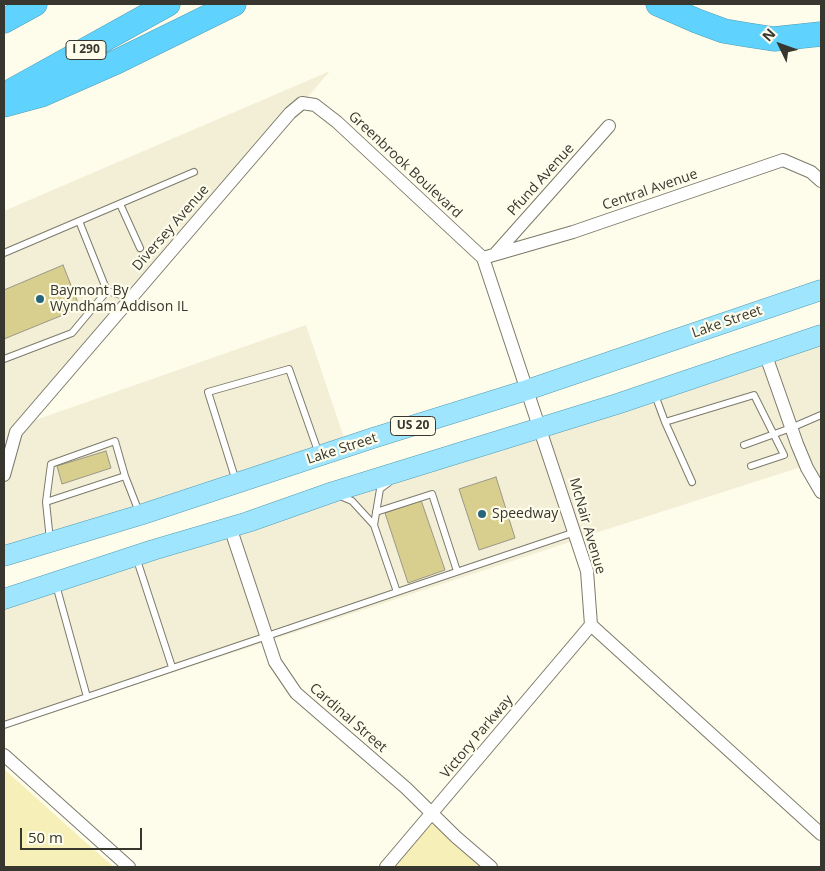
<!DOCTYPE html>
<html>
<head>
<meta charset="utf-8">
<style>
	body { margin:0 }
	#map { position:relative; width:825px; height:871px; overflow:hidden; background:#fefcea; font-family:"Open Sans",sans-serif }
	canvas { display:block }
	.frame { position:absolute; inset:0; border:5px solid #37362f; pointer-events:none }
	.north { position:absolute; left:755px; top:20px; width:50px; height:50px; -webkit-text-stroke:4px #fefcea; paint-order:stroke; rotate:312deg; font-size:14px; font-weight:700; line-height:20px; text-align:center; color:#37362f }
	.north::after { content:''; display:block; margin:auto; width:18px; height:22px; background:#37362f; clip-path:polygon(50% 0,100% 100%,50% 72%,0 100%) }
	.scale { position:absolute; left:20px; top:828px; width:122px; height:22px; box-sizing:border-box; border:2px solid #37362f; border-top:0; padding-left:6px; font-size:15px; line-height:18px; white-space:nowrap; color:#37362f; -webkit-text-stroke:4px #fefcea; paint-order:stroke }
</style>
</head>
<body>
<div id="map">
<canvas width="825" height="871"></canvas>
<div class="frame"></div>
<div class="north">N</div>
<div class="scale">50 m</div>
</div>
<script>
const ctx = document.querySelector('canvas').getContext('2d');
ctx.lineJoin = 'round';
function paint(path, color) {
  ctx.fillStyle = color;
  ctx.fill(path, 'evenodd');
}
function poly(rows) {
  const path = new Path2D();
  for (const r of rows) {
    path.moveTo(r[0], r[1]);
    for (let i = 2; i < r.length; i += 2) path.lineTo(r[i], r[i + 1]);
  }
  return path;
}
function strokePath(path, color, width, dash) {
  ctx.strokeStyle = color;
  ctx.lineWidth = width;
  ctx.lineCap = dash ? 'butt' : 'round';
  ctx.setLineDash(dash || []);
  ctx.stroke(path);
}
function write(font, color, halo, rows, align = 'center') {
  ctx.font = font + ' "Open Sans",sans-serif';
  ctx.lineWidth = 4.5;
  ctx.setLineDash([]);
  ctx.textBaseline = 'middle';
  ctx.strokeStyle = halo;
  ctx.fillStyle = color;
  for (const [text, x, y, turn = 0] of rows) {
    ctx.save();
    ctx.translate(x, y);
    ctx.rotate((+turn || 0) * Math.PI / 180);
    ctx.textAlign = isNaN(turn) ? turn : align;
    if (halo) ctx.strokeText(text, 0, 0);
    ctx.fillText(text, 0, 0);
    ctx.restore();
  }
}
const built = poly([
	[330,71,27,423,306,325,345,441,4,552,4,211],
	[821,339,821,485,801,467,583,537,544,432],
	[537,434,573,541,4,728,4,605]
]);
const green = poly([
	[4,769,92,848,114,867,4,867],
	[432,824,440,828,483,867,394,867,427,827]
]);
const building = poly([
	[63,265,80,308,4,339,4,290,63,265],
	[106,451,111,468,62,484,57,466,106,451],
	[496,477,515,538,479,550,459,489,496,477],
	[421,500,445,570,408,583,385,513,421,500]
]);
const lane = poly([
	[120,204,140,248],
	[79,221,107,291],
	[4,253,194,172],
	[107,291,131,298],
	[4,359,72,333,107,291],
	[655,395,665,422,692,482],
	[665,422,754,395,784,455,751,466],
	[744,445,791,428,821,415],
	[236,481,208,392,289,369,319,454],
	[46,502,51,464,115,441,125,476],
	[376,512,432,494,457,571],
	[374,525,380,489,388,483],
	[50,540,46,502,125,476,139,512],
	[136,557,172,667],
	[56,585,87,697,397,592,374,525,352,501,338,495],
	[397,592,575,532],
	[4,725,87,697]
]);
const street = poly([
	[496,253,609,126],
	[483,258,573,232,783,160,811,172,821,181],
	[765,353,797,444,807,468,821,492],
	[4,475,16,432,290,113,302,103,315,105,337,122,483,258,587,571,591,625,821,834],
	[230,527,275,662,296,693,406,788,456,837,491,867],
	[4,755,129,867],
	[386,867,591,625]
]);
const primary = poly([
	[4,556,140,515,373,438,527,390,821,290],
	[4,599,153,550,248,522,333,492,617,404,821,335]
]);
const highway = poly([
	[658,4,697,21,724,31,748,35,774,39,821,34],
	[4,21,35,4],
	[4,95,168,4],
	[4,105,41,95,116,62,234,4]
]);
const markers = [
	[40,299,5,"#27657b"],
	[482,514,5,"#27657b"]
];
const shields = [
	[86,50,40],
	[413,426,45]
];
const shieldNames = [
	["I 290",86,50],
	["US 20",413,426]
];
const streetNames = [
	["Greenbrook Boulevard",405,165,43],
	["Pfund Avenue",541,180,-48],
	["Central Avenue",650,190,-19],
	["Diversey Avenue",171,228,-49],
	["Lake Street",727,322,-19],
	["Lake Street",342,449,-18],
	["McNair Avenue",587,526,74],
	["Cardinal Street",348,718,41],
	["Victory Parkway",477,737,-50]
];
const poiNames = [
	["Baymont By",50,291],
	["Wyndham Addison IL",50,307],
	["Speedway",492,514]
];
paint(built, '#f3efd7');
paint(green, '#f7efb8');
paint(building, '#d8ce8e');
strokePath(building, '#9b9888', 1);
strokePath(lane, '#7c7a6a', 8);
strokePath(street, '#7c7a6a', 14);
strokePath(primary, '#519cb5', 21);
strokePath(highway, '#519cb5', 25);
strokePath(lane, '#fff', 6);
strokePath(street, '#fff', 12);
strokePath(primary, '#9fe5fe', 20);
strokePath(highway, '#5fd3fd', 24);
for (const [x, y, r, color] of markers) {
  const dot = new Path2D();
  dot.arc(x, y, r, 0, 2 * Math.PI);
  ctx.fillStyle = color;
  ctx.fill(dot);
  strokePath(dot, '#fefcea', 2);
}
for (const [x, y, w] of shields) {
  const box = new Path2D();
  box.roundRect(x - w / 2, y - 9.5, w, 19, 4);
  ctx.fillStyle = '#fefcea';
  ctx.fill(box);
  strokePath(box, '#37362f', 1);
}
write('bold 12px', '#37362f', null, shieldNames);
write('14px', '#37362f', '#fefcea', streetNames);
write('14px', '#37362f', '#fefcea', poiNames, 'left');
</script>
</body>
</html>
